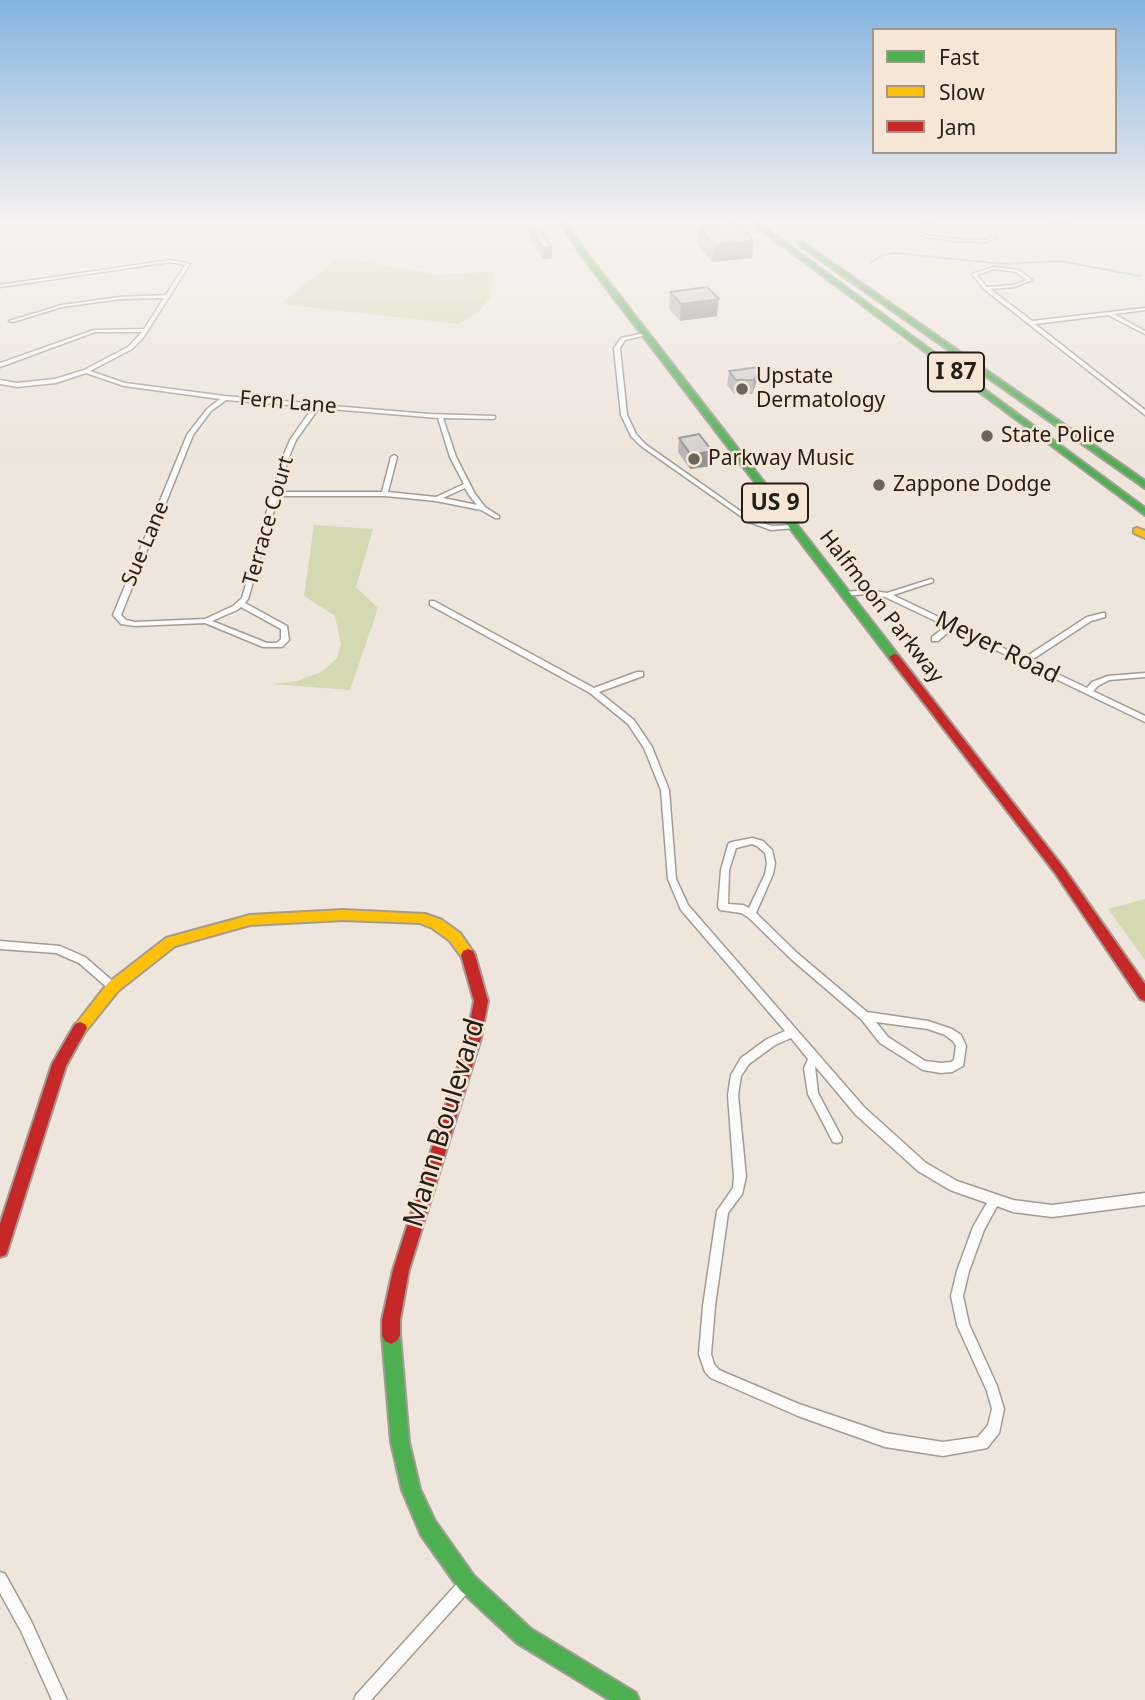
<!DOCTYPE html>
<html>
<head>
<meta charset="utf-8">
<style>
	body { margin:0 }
	#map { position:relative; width:1145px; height:1700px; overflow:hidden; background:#eee5dc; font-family:"Noto Sans",sans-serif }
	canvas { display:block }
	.legend { position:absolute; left:872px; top:28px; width:245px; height:126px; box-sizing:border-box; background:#f5e6d5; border:2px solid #a19689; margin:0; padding:9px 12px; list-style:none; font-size:21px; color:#231e18 }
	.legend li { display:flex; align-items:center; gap:14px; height:35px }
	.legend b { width:35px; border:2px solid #a19689 }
</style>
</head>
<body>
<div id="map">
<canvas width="1145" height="1700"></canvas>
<ul class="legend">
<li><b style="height:9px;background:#4caf50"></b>Fast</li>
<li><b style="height:9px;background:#ffc107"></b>Slow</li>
<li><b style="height:9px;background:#c62828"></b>Jam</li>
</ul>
</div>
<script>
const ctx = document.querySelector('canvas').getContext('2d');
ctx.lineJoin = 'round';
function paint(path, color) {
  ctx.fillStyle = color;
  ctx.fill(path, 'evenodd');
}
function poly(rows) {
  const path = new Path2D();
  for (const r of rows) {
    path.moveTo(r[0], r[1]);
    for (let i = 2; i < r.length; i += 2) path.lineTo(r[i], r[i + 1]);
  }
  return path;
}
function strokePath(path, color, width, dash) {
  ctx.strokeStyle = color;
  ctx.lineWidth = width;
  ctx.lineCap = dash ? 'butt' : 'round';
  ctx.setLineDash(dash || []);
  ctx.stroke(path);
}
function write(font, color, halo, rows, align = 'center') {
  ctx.font = font + ' "Noto Sans",sans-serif';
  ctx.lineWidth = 5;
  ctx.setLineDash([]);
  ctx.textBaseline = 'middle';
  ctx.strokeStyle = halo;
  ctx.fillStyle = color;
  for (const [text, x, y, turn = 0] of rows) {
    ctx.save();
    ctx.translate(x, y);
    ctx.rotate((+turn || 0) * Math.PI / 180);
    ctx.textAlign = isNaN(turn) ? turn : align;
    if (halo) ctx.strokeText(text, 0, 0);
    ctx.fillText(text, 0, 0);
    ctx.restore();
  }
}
const green = poly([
	[339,257,435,274,493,272,491,297,478,313,459,324,280,304],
	[314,525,373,529,356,587,378,608,350,690,272,684,297,681,323,671,337,658,341,644,335,616,304,596],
	[1145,899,1145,960,1108,909]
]);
const stream = poly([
	[871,262,883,255,895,253,1003,264,1060,261,1140,276]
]);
const street = poly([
	[924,224,991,227,1068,224,994,229,997,237,987,242,956,241,924,237,912,229,917,225,924,224],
	[935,226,989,229,993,237,986,240,956,239,925,235,917,229,919,227,935,226],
	[170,260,190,264,143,338,132,349,90,371,125,383,225,396,316,404,318,403,321,405,429,414,495,416,495,418,493,419,443,418,456,457,475,494,485,507,499,516,499,518,495,518,481,510,436,501,385,496,278,496,248,599,245,603,287,626,289,640,282,647,263,647,205,623,135,626,121,624,113,615,187,435,207,409,220,399,124,386,86,373,56,383,17,387,0,384,0,380,17,383,55,379,84,370,128,347,142,332,95,332,0,367,0,363,94,330,144,329,164,298,120,299,62,307,13,322,9,321,62,305,120,297,166,295,185,265,170,262,0,287,0,285,170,260],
	[226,400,313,407,290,440,282,459,242,598,233,606,205,619,135,622,126,620,121,615,193,435,211,411,226,400],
	[319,408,438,418,450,457,464,484,436,497,388,492,397,457,394,455,391,457,382,492,279,492,288,459,296,440,319,408],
	[465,488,469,495,477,505,443,498,465,488],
	[241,607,281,629,281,639,277,643,267,643,212,621,237,610,241,607],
	[994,267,1019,270,1032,280,1014,287,990,289,1032,321,1145,308,1145,310,1114,314,1145,331,1145,334,1108,315,1035,324,1145,410,1145,415,984,289,972,274,994,267],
	[994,269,1016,272,1027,280,1013,285,987,287,977,275,994,269],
	[645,333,647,334,647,335,625,340,620,348,627,415,636,434,645,444,753,520,772,526,794,525,797,527,796,528,771,530,749,522,641,446,631,436,621,415,614,348,621,338,645,333],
	[931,579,933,580,933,582,893,595,1024,658,1087,617,1103,613,1105,613,1105,617,1091,621,1030,661,1087,688,1092,682,1108,676,1145,673,1145,677,1109,680,1098,686,1093,691,1145,716,1145,722,952,629,938,641,932,641,932,637,946,626,885,597,867,594,845,596,842,594,845,592,867,590,887,593,931,579],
	[430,601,434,601,594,688,637,672,643,672,643,676,599,692,634,720,652,747,669,790,676,879,688,905,864,1107,926,1163,957,1181,1013,1200,1052,1205,1145,1193,1145,1205,1052,1217,1013,1212,997,1206,984,1230,969,1271,963,1296,969,1324,997,1386,1004,1409,999,1433,987,1448,943,1456,885,1447,798,1416,711,1378,705,1372,699,1354,703,1306,717,1211,733,1188,734,1177,728,1095,731,1075,741,1058,767,1039,785,1031,681,910,668,879,661,790,644,748,628,724,590,693,430,605,430,601],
	[791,1038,808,1059,804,1068,808,1094,833,1142,837,1143,841,1142,842,1138,818,1093,815,1066,856,1115,918,1171,950,1190,987,1203,973,1227,957,1271,951,1296,957,1325,987,1391,992,1409,988,1425,978,1437,943,1442,885,1433,799,1404,719,1370,714,1364,711,1354,715,1306,728,1213,742,1194,746,1177,738,1095,741,1076,749,1064,775,1045,791,1038],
	[752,838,763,841,772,850,775,863,773,874,756,913,797,953,867,1012,928,1021,952,1029,961,1035,966,1046,963,1066,952,1072,941,1073,923,1070,880,1043,861,1019,791,959,748,917,741,913,720,910,718,907,721,870,728,845,729,843,732,842,752,838],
	[752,844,757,846,765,853,767,863,765,874,749,908,743,905,728,904,729,870,736,848,752,844],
	[876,1022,928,1029,945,1035,953,1041,956,1046,954,1060,951,1062,941,1063,925,1061,888,1037,876,1022],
	[0,941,60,946,85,957,116,984,118,987,116,990,113,991,110,990,79,963,56,953,0,949,0,941],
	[0,1572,5,1574,31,1621,67,1700,52,1700,21,1631,0,1593,0,1572],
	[467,1576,472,1578,474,1583,472,1588,371,1700,354,1700,356,1695,462,1578,467,1576]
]);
const fast = poly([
	[561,224,567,224,587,254,898,655,898,659,890,659,582,256,561,224],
	[753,224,760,224,1145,508,1145,515,753,224],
	[798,242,802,242,1145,481,1145,488,798,244,798,242],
	[391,1326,397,1329,400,1335,409,1442,420,1489,435,1521,474,1576,531,1629,636,1693,639,1700,610,1700,517,1643,460,1590,421,1535,402,1490,391,1442,382,1335,385,1329,391,1326]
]);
const slow = poly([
	[1137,528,1145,531,1145,538,1134,533,1134,529,1137,528],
	[343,910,425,914,442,920,460,933,475,955,473,959,468,961,463,959,450,941,432,928,420,923,343,920,250,925,175,946,118,991,85,1032,80,1034,75,1032,73,1028,108,983,166,938,250,915,343,910]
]);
const jam = poly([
	[894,654,898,655,1063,867,1145,984,1145,1001,1140,999,1055,873,890,659,889,657,894,654],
	[468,949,473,951,475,955,488,1001,481,1038,409,1270,400,1320,400,1335,397,1341,391,1344,385,1341,382,1335,382,1320,393,1270,467,1038,474,1001,461,955,463,951,468,949],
	[80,1022,85,1024,87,1028,66,1066,8,1249,6,1255,0,1257,0,1224,52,1064,75,1024,80,1022]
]);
const wall = poly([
	[529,227,552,247,552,258,543,259,530,239],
	[699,227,754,241,752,258,712,262,697,244],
	[670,292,717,316,680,321,669,309],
	[759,367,757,381,752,394,734,394,727,385,729,371],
	[679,438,712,451,711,466,690,469,678,452]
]);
const shadedWall = poly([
	[754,241,752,258,712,262,714,245],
	[552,247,552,258,543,259,543,248],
	[719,299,717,316,680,321,681,304],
	[759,367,757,381,752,394,754,380],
	[712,451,711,466,690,469,691,455]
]);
const building = poly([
	[729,224,738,224,754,241,714,245,699,227,729,224],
	[539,226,552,247,543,248,529,227,539,226],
	[707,287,719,299,681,304,670,292,707,287],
	[759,367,754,380,736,380,729,371,759,367],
	[699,434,712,451,691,455,679,438,699,434]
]);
const markers = [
	[742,389,7,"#6a645d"],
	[987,436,7,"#6a645d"],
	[694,459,7,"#6a645d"],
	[879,485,7,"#6a645d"]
];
const farPoinames = [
	["Upstate",756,377],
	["Dermatology",756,401],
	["State Police",1001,436],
	["Parkway Music",708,459],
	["Zappone Dodge",893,485]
];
const farStreetnames = [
	["Fern Lane",288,403,5],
	["Terrace Court",269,521,-74],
	["Sue Lane",146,544,-67],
	["Halfmoon Parkway",881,607,52]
];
const shields = [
	[956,372,56],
	[775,503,66]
];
const shieldNames = [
	["I 87",956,372],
	["US 9",775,503]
];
const streetNames = [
	["Meyer Road",997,648,26]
];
const nearStreetnames = [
	["Mann Boulevard",445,1123,-73]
];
paint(green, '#d4d9b2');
strokePath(stream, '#8db2d5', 2);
strokePath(street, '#a39c95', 3);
strokePath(fast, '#a39c95', 4);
strokePath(slow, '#a39c95', 4);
strokePath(jam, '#a39c95', 4);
paint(street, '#fcfbfa');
paint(fast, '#4caf50');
paint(slow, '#ffc107');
paint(jam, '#c62828');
paint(wall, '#b6b3b1');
paint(shadedWall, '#949290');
paint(building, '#d4d0ce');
strokePath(building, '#949290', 2);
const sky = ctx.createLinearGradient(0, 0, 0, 462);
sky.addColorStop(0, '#83b3e0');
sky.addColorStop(0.48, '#f7f3ef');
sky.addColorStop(1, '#f7f3ef00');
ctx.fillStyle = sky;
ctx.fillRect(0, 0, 1145, 462);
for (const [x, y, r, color] of markers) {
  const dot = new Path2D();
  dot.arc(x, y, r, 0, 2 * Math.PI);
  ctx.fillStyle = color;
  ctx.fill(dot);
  strokePath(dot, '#f5e6d5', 2.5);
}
write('21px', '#231e18', '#f5e6d5', farPoinames, 'left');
write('21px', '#231e18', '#f5e6d5', farStreetnames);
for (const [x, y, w] of shields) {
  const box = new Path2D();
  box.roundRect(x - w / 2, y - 19.5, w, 39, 5);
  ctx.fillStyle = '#f5e6d5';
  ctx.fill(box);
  strokePath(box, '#231e18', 2);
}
write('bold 23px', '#231e18', null, shieldNames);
write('24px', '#231e18', '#f5e6d5', streetNames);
write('28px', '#231e18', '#f5e6d5', nearStreetnames);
</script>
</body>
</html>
